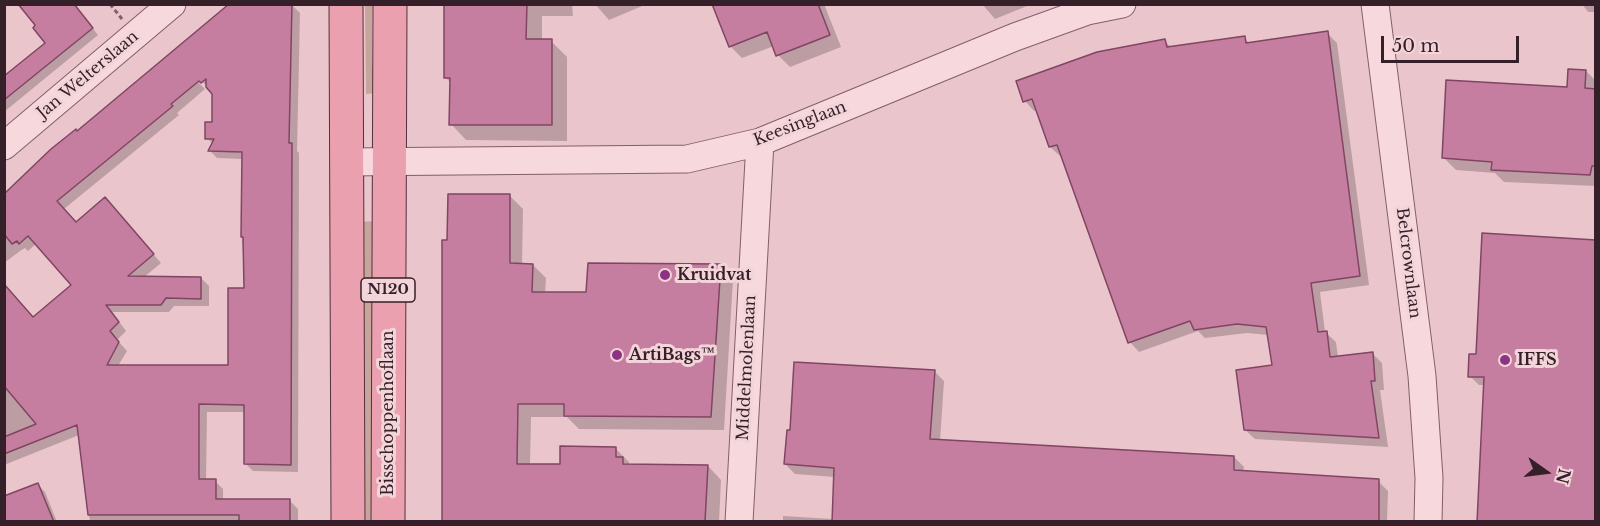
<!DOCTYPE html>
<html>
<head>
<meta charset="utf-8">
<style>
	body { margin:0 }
	#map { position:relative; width:1600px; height:526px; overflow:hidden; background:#eac5cc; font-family:"Libre Baskerville",serif }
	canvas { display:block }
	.frame { position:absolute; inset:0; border:6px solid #351f28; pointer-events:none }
	.north { position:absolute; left:1516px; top:442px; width:60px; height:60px; -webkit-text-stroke:4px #f2d4d9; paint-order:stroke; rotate:104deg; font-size:16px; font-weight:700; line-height:24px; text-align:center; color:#351f28 }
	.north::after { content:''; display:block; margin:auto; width:21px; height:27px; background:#351f28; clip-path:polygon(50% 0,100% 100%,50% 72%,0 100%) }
	.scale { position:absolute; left:1381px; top:36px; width:138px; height:27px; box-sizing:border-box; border:3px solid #351f28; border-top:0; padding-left:8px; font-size:18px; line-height:21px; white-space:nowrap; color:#351f28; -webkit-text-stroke:4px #f2d4d9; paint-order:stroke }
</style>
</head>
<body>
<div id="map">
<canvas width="1600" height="526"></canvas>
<div class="frame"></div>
<div class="north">N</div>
<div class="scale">50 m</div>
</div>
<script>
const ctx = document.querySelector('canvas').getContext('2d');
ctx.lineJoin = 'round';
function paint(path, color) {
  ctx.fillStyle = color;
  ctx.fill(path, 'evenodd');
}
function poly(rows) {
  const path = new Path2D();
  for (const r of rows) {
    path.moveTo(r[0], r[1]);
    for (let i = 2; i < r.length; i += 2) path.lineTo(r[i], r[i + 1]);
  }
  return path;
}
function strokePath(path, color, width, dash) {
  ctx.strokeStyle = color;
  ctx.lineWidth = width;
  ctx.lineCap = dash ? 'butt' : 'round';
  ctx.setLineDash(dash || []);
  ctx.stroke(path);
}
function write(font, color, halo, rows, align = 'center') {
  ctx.font = font + ' "Libre Baskerville",serif';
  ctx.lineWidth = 6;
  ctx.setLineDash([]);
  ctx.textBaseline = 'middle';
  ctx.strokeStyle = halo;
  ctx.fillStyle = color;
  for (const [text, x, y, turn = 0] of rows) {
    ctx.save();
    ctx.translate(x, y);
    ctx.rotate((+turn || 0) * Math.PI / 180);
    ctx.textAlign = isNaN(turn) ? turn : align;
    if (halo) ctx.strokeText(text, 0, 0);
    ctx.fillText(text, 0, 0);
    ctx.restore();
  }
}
const green = poly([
	[365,5,372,5,372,63,378,93,366,94],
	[379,221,378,521,355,522,356,222]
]);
const shadow = poly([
	[73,4,98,35,4,112,4,78,47,43],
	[445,4,572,4,573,16,542,16,542,41,551,41,567,57,567,141,466,140,451,124,451,83,445,77],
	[595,4,647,4,609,20],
	[713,4,824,4,841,47,790,67,778,55,774,46,742,58,730,46],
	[982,4,1032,4,995,19],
	[1582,4,1596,4,1596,12,1588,12],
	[292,5,300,13,297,151,299,153,298,472,253,471,245,463,245,412,207,412,206,481,215,481,223,489,223,500,290,501,298,509,298,522,90,522,79,435,4,465,4,285,33,319,73,285,37,243,28,251,25,248,20,251,4,263,4,191,9,192,77,133],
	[195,74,214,94,213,124,207,138,213,144,210,151,217,158,243,159,242,237,245,290,230,366,118,366,127,351,117,340,126,331,112,312,169,312,174,306,209,306,209,286,201,278,143,278,161,263,112,207,76,224,64,209,179,115,177,113,205,89,192,76],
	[1327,33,1337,43,1369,285,1320,292,1325,332,1336,342,1338,358,1372,353,1382,363,1384,390,1380,390,1388,447,1255,439,1245,430,1273,367,1269,335,1247,333,1205,338,1198,331,1139,352,1130,342,1063,155,1060,156,1050,147,1037,110,1034,111,1025,101,1164,41,1171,47,1244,38,1250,44],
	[1586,71,1596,81,1596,186,1504,182,1495,173,1456,170,1444,158,1568,89],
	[509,195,523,209,522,265,533,265,546,278,545,293,588,293,720,266,733,279,724,430,579,429,567,417,531,417,530,465,561,466,615,448,629,462,629,466,708,466,721,480,719,522,445,522,449,241],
	[1596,241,1486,385,1479,385,1470,376,1477,356],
	[934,371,944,381,940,441,1234,457,1244,467,1243,472,1378,481,1388,491,1387,522,783,522,783,516,833,519,835,477,795,474,785,464],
	[37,484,45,492,57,522,4,522]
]);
const building = poly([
	[18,4,74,4,93,28,4,100,4,76,45,43,33,28,35,25,18,4],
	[229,4,292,4,289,143,292,143,291,465,244,464,244,405,199,404,199,479,216,479,216,499,290,499,290,522,239,522,239,515,88,515,77,425,4,454,4,437,36,424,4,386,4,284,33,317,71,285,28,236,19,244,17,241,12,244,4,234,4,194,51,149,76,129,77,131,229,4],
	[206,79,206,87,212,94,212,122,205,122,205,139,214,139,208,151,242,152,241,237,243,237,244,288,228,288,228,365,107,365,119,342,110,331,119,322,106,305,161,305,166,298,201,299,201,277,128,276,154,254,105,197,76,222,57,201,173,106,171,104,199,81,201,83,206,79],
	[444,4,527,4,526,39,552,39,552,125,449,125,450,78,444,78,444,4],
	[712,4,818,4,830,35,776,56,767,32,729,47,712,4],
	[1328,31,1360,276,1311,283,1318,332,1327,331,1330,357,1373,352,1375,381,1371,381,1379,438,1244,430,1236,370,1272,365,1266,327,1237,324,1194,330,1190,321,1128,343,1057,145,1049,147,1032,99,1023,102,1016,81,1097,52,1165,39,1167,47,1245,36,1246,43,1328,31],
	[1568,69,1586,70,1585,88,1596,89,1596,166,1592,166,1590,175,1491,170,1492,162,1442,158,1446,80,1567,87,1568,69],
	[448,194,510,194,510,263,533,264,532,292,586,292,588,263,721,264,711,417,564,416,564,404,518,404,517,464,560,464,560,446,616,447,616,457,623,457,623,464,708,465,705,522,442,522,442,240,447,240,448,194],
	[1482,233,1596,240,1596,522,1477,522,1484,377,1468,377,1469,354,1476,354,1482,233],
	[794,362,935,370,930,439,1234,456,1234,470,1379,479,1379,522,832,522,834,468,784,464,787,430,790,430,794,362],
	[38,483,54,522,4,522,4,496,38,483]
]);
const path = poly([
	[110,4,122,19]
]);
const minor = poly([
	[1375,4,1422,376,1429,478,1428,522],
	[4,146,172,4],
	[345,162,687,159,760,142,1015,37,1087,11,1122,4],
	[739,522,760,142]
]);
const major = poly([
	[346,4,348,522],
	[388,522,390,4]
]);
const markers = [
	[665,275,6,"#8e3283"],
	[617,355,6,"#8e3283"],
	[1505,360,6,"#8e3283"]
];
const shields = [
	[388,290,54]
];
const shieldNames = [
	["N120",388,290]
];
const streetNames = [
	["Jan Welterslaan",88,75,-40],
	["Keesinglaan",800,124,-21],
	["Belcrownlaan",1408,263,83],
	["Middelmolenlaan",747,368,-87],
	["Bisschoppenhoflaan",388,413,-90]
];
const poiNames = [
	["Kruidvat",677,275],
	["ArtiBags™",629,355],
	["IFFS",1517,360]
];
paint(green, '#c8a59a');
paint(shadow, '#0003');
paint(building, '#c57e9f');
strokePath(building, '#814562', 1.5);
strokePath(minor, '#845d6a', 29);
strokePath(major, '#52313e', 35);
strokePath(path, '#845d6a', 3, [4.5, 3]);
strokePath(minor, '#f6d8dd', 27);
strokePath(major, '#eaa0ae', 33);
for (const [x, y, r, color] of markers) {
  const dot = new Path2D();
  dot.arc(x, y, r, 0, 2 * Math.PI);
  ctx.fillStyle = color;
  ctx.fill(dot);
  strokePath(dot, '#f2d4d9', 2);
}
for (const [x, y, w] of shields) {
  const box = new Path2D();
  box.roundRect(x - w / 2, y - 12, w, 24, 4.5);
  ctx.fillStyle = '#f2d4d9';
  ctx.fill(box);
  strokePath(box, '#351f28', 1.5);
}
write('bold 15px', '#351f28', null, shieldNames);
write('16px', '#351f28', '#f2d4d9', streetNames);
write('bold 16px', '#351f28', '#f2d4d9', poiNames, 'left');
</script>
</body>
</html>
